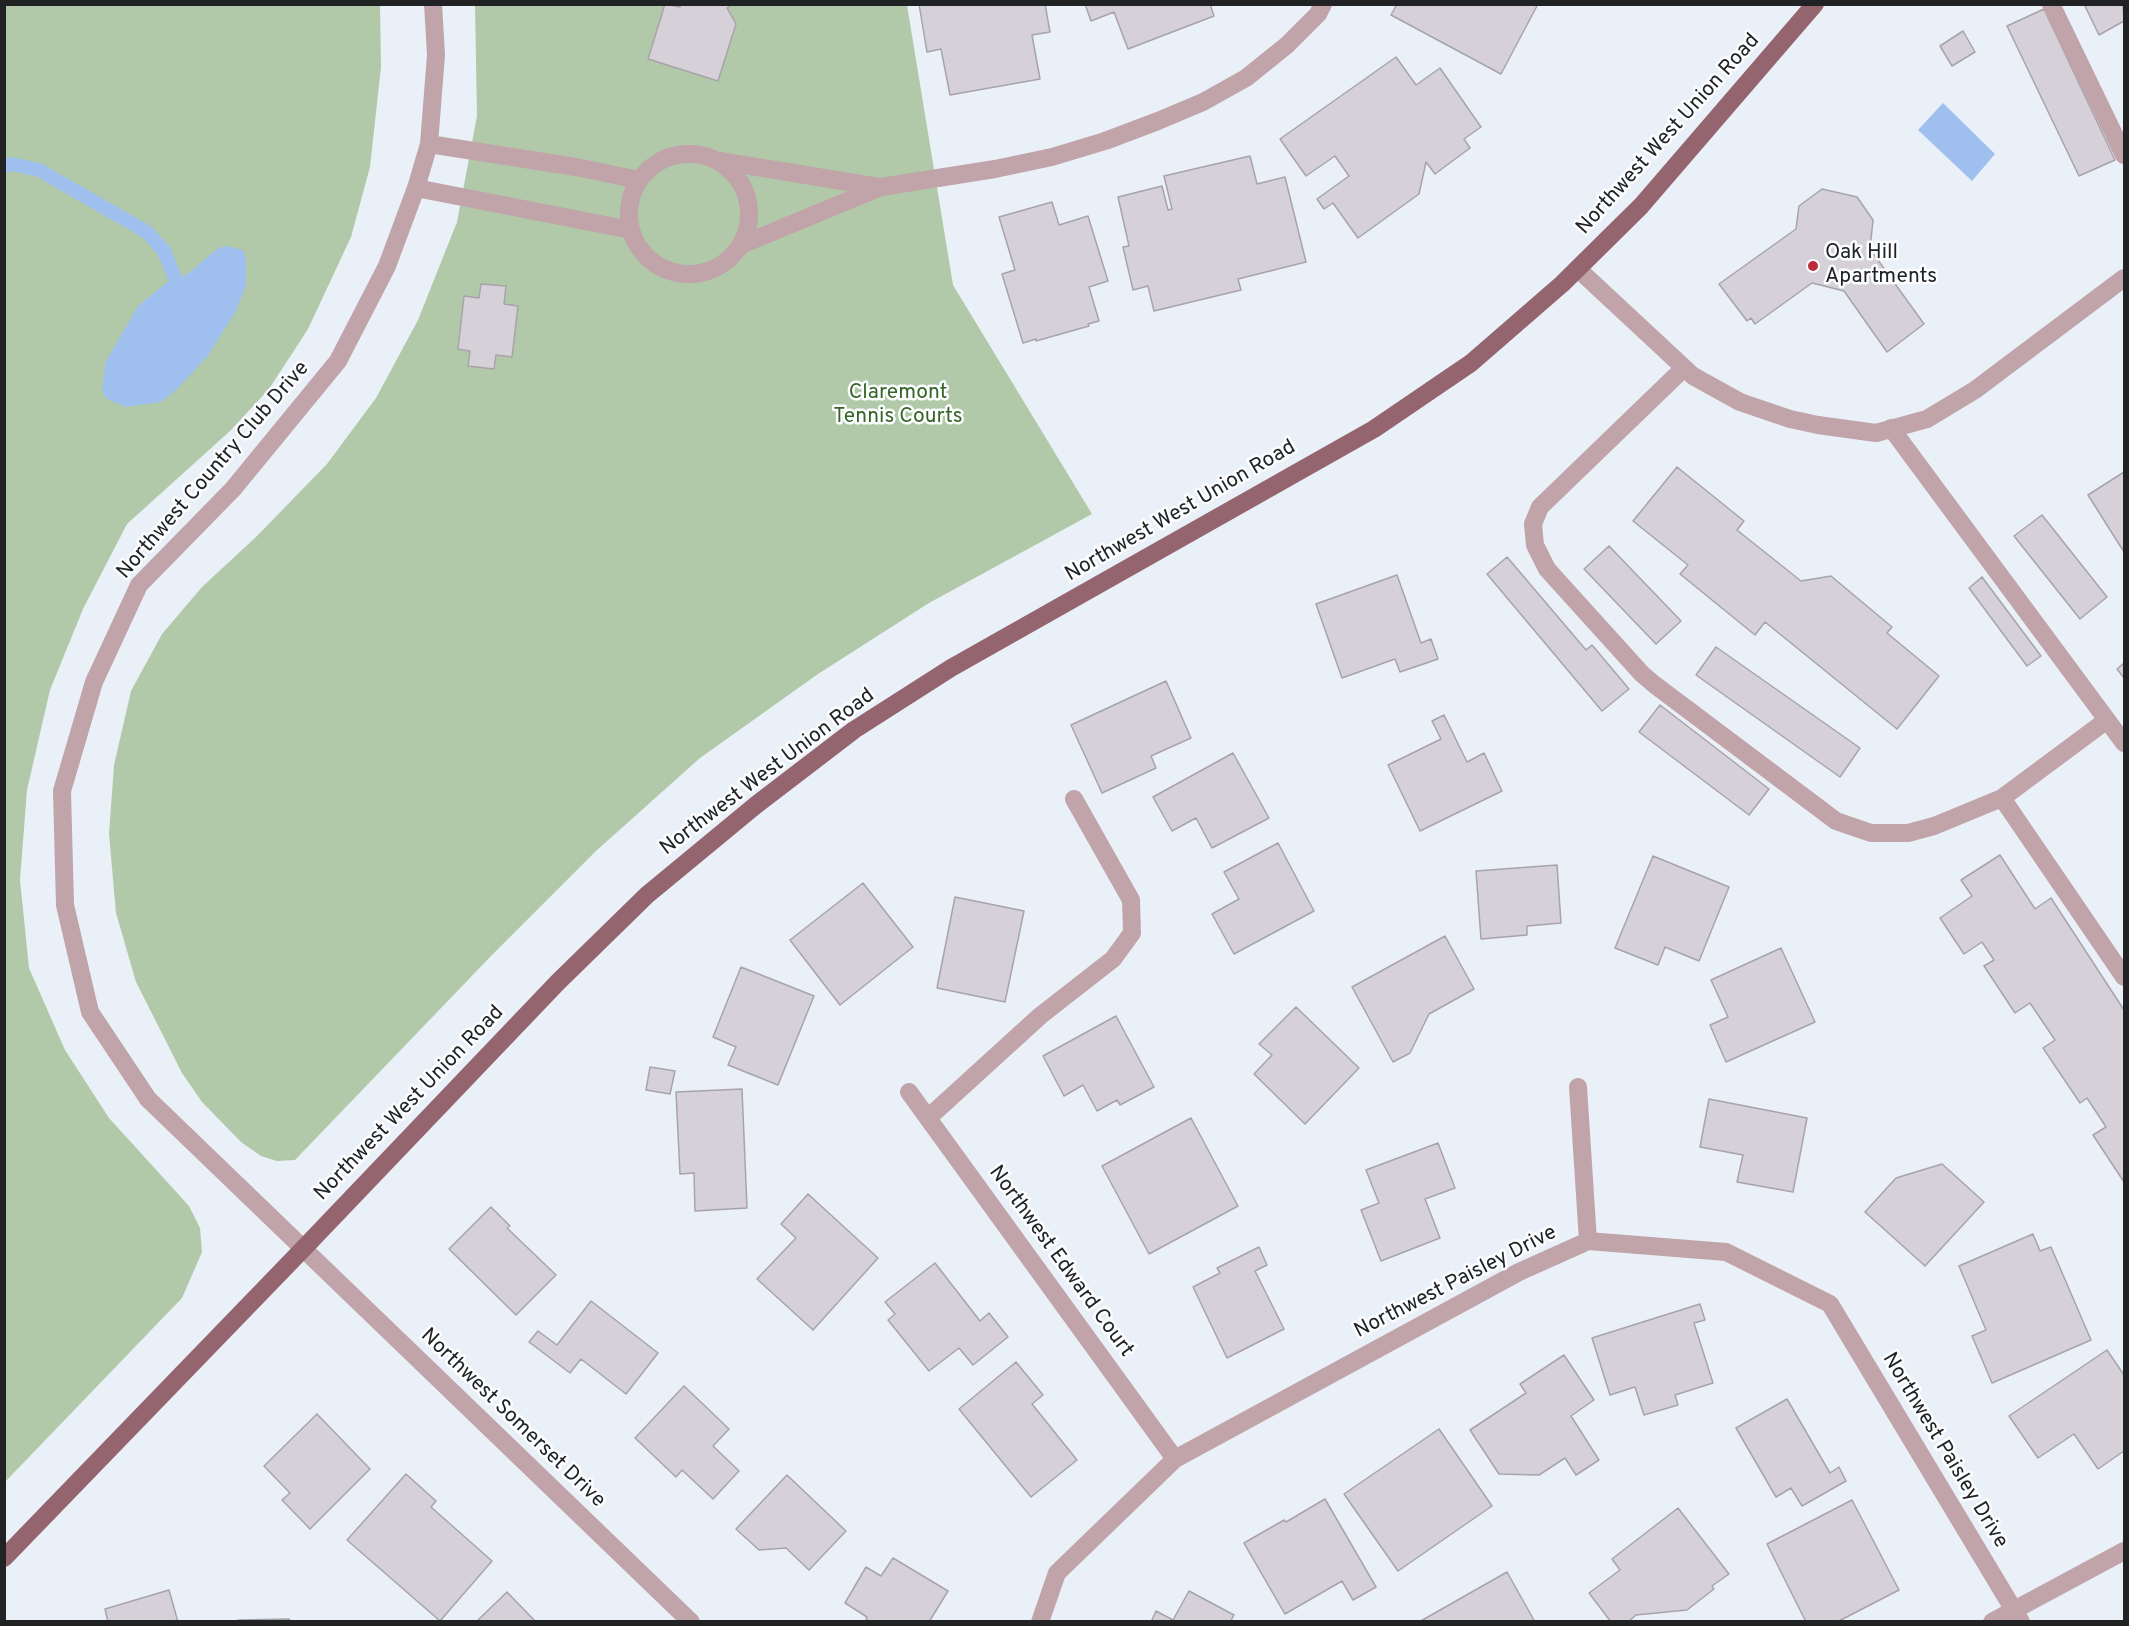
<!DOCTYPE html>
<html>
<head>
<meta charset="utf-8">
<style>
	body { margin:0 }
	#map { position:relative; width:2129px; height:1626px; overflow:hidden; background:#eaf0f8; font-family:Overpass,sans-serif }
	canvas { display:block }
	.frame { position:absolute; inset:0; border:6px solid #202224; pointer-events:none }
</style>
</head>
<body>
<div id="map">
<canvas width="2129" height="1626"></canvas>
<div class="frame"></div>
</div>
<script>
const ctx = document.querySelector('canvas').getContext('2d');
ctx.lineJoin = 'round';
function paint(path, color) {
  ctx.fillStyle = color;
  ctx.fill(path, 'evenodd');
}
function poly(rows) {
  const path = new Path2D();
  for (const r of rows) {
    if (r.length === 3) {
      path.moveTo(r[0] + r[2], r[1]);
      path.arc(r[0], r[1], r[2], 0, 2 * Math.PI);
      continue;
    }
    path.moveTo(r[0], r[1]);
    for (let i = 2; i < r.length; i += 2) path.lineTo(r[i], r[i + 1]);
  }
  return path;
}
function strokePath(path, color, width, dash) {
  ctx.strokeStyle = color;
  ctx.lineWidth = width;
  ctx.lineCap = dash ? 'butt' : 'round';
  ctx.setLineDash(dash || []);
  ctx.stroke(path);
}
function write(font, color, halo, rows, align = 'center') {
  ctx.font = font + ' Overpass,sans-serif';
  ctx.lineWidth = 5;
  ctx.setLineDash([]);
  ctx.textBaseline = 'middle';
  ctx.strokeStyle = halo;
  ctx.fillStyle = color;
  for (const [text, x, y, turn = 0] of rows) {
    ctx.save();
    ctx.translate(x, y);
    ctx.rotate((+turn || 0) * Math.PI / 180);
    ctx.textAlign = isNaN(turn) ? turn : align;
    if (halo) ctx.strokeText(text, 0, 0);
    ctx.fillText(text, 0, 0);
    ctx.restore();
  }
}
const green = poly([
	[5,5,380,5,381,67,370,167,351,237,308,329,269,389,230,431,127,524,83,609,50,690,27,790,20,880,29,968,65,1050,109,1118,189,1206,200,1228,202,1252,182,1298,5,1482],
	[475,5,907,5,953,285,1092,514,929,603,818,674,700,758,596,851,492,955,295,1160,277,1161,261,1156,241,1142,202,1102,182,1073,136,982,116,913,109,834,114,765,131,691,162,634,202,587,256,537,327,464,376,398,418,320,457,222,477,116]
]);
const water = poly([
	[1943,103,1995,154,1972,181,1918,130],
	[226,246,243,250,246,259,246,285,236,311,207,357,176,390,161,402,126,407,109,400,104,395,102,387,106,361,138,306,166,283,189,273,217,249]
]);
const stream = poly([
	[4,166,12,164,39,170,147,232,164,251,175,278]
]);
const building = poly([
	[665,4,680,7,681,4,733,4,727,8,736,24,718,81,648,59,665,4],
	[919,4,1045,4,1050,32,1032,35,1040,79,950,95,941,49,927,52,919,4],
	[1085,4,1210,4,1214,16,1128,49,1114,12,1091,21,1085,4],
	[1397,4,1538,4,1501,74,1391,15,1397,4],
	[2084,4,2123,4,2124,21,2099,35,2084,4],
	[2044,9,2115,160,2079,176,2007,26,2044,9],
	[1963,31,1975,52,1952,66,1940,46,1963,31],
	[1396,57,1416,85,1440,68,1481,127,1464,139,1470,148,1435,174,1426,162,1419,194,1358,238,1333,203,1324,209,1317,199,1349,176,1335,156,1306,176,1280,139,1396,57],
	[1250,156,1257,184,1285,177,1306,262,1238,279,1241,290,1154,311,1148,286,1133,290,1123,247,1129,246,1118,197,1162,186,1168,210,1172,209,1164,176,1250,156],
	[1822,189,1857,197,1873,220,1870,249,1924,324,1887,352,1844,291,1812,283,1755,324,1751,318,1747,321,1719,284,1796,229,1799,206,1822,189],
	[1052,202,1059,225,1088,216,1108,281,1089,287,1099,321,1088,324,1089,326,1036,341,1036,339,1023,343,1002,274,1015,270,999,217,1052,202],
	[481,284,506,286,504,304,518,306,512,357,496,355,494,369,468,366,470,351,458,349,464,296,479,298,481,284],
	[1677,467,1744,521,1737,530,1801,581,1831,576,1892,627,1887,633,1939,676,1897,729,1765,622,1755,635,1680,574,1688,565,1633,521,1677,467],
	[2124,472,2124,552,2088,495,2124,472],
	[2042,515,2107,597,2080,619,2014,536,2042,515],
	[1609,546,1681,621,1656,644,1584,569,1609,546],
	[1507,557,1586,650,1592,645,1629,689,1602,711,1487,574,1507,557],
	[1397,575,1421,643,1431,639,1438,659,1400,672,1395,659,1342,678,1316,604,1397,575],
	[1982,577,2041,656,2027,666,1969,588,1982,577],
	[1716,647,1860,748,1840,777,1696,675,1716,647],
	[2124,663,2124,678,2117,669,2124,663],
	[1166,681,1191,738,1151,756,1156,768,1102,793,1071,725,1166,681],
	[1660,705,1769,789,1749,815,1639,732,1660,705],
	[1444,715,1467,762,1484,753,1502,791,1420,831,1388,765,1441,739,1432,721,1444,715],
	[1233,753,1269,818,1212,848,1196,818,1172,831,1153,797,1233,753],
	[1278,843,1314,911,1234,954,1212,914,1239,899,1224,872,1278,843],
	[2000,855,2035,909,2051,898,2124,1010,2124,1182,2093,1135,2106,1127,2087,1098,2080,1103,2043,1048,2055,1040,2030,1003,2015,1013,1984,966,1994,960,1982,942,1964,954,1940,918,1972,896,1961,880,2000,855],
	[1653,856,1729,887,1699,961,1665,947,1658,965,1615,948,1653,856],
	[1557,865,1561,923,1527,926,1527,935,1481,939,1476,871,1557,865],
	[863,883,913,947,840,1005,790,940,863,883],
	[955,897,1024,911,1005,1002,937,988,955,897],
	[1445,936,1474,989,1429,1014,1410,1053,1393,1062,1352,987,1445,936],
	[1781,948,1815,1022,1726,1062,1710,1025,1728,1017,1711,980,1781,948],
	[741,967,814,996,778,1085,728,1065,736,1047,713,1037,741,967],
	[1296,1007,1359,1068,1305,1124,1254,1074,1272,1055,1259,1044,1296,1007],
	[1116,1016,1154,1087,1120,1105,1117,1100,1097,1111,1083,1085,1064,1096,1043,1056,1116,1016],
	[650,1067,675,1071,670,1094,646,1090,650,1067],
	[742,1089,747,1208,695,1211,694,1173,680,1174,676,1092,742,1089],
	[1709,1099,1807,1118,1793,1192,1737,1182,1743,1155,1700,1147,1709,1099],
	[1191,1118,1238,1206,1149,1254,1102,1166,1191,1118],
	[1438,1143,1455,1188,1425,1199,1440,1238,1381,1261,1361,1210,1379,1203,1366,1170,1438,1143],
	[1942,1164,1984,1202,1925,1266,1865,1212,1896,1178,1942,1164],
	[808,1194,878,1258,813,1330,757,1279,796,1238,781,1224,808,1194],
	[491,1207,510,1226,507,1228,556,1275,516,1315,449,1249,491,1207],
	[2033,1234,2040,1251,2051,1247,2091,1340,1992,1383,1972,1336,1986,1330,1959,1266,2033,1234],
	[1259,1247,1267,1265,1255,1271,1284,1329,1227,1358,1193,1287,1220,1273,1217,1268,1259,1247],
	[935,1263,980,1321,989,1313,1008,1337,973,1365,959,1348,929,1371,888,1320,895,1314,885,1302,935,1263],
	[591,1301,658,1353,626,1394,581,1359,570,1373,529,1342,538,1331,557,1345,591,1301],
	[1700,1304,1705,1320,1694,1323,1713,1383,1675,1395,1678,1405,1644,1415,1635,1387,1610,1395,1592,1338,1700,1304],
	[2107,1350,2124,1375,2124,1451,2098,1469,2074,1434,2038,1458,2009,1416,2107,1350],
	[1564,1355,1594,1400,1571,1416,1599,1460,1576,1475,1565,1458,1539,1475,1499,1474,1470,1430,1526,1393,1520,1384,1564,1355],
	[1016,1362,1043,1395,1032,1404,1077,1460,1031,1497,959,1409,1016,1362],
	[684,1386,729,1429,713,1446,739,1471,713,1499,682,1470,676,1477,635,1438,684,1386],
	[1787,1399,1830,1473,1839,1467,1846,1481,1802,1506,1791,1488,1776,1497,1736,1428,1787,1399],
	[317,1414,370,1469,310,1529,282,1500,290,1493,264,1466,317,1414],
	[1439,1429,1492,1506,1398,1571,1344,1494,1439,1429],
	[406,1474,436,1501,431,1507,492,1561,440,1621,347,1540,406,1474],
	[787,1475,846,1531,809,1570,786,1548,759,1550,736,1529,787,1475],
	[1325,1499,1376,1587,1353,1600,1342,1581,1285,1614,1244,1543,1284,1520,1286,1522,1325,1499],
	[1852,1500,1899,1590,1837,1622,1806,1622,1767,1544,1852,1500],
	[1678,1508,1729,1574,1712,1586,1714,1589,1687,1610,1636,1615,1628,1622,1611,1622,1589,1593,1620,1570,1612,1559,1678,1508],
	[893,1558,948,1591,929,1622,870,1622,866,1619,867,1617,845,1603,866,1567,881,1576,893,1558],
	[1507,1572,1535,1622,1419,1622,1507,1572],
	[169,1590,178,1622,108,1622,105,1609,169,1590],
	[1189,1591,1234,1615,1230,1622,1151,1622,1156,1611,1173,1620,1189,1591],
	[507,1592,536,1622,476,1622,507,1592],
	[289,1619,291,1622,238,1622,238,1620,289,1619]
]);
const minor = poly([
	[433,4,436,55,429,144,416,188,387,266,338,361,233,489,139,585,94,682,62,791,65,905,90,1012,148,1099,691,1622],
	[2051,4,2124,155],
	[429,144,576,167,639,180],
	[689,214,60],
	[720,161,879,187],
	[416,188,631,230],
	[741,245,881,187,995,169,1052,157,1105,141,1158,121,1203,102,1246,78,1287,45,1318,14,1323,4],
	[1578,269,1693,376,1740,402,1790,419,1818,425,1876,433,1927,419,1975,390,2124,278],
	[1684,368,1540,507,1533,524,1535,545,1547,569,1642,674,1655,685,1836,821,1871,833,1908,833,1934,826,2002,798,2107,720],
	[1891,428,2124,743],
	[2002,798,2124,977],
	[1578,1087,1588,1241],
	[909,1092,1175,1459],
	[928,1118,1040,1016,1113,959,1132,933,1131,900,1074,799],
	[1040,1622,1057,1573,1175,1459,1519,1272,1588,1241,1726,1252,1830,1304,2021,1622],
	[1992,1622,2124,1551]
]);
const major = poly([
	[4,1558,302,1250,558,982,647,895,756,805,854,730,951,668,1374,429,1471,363,1562,284,1641,206,1815,4]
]);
const markers = [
	[1813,266,6,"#bb2a38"]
];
const streetNames = [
	["Northwest West Union Road",1669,135,-48],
	["Northwest Country Club Drive",214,471,-49],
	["Northwest West Union Road",1181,512,-30],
	["Northwest West Union Road",768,773,-37],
	["Northwest West Union Road",410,1104,-46],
	["Northwest Edward Court",1060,1262,54],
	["Northwest Paisley Drive",1456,1283,-27],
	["Northwest Somerset Drive",512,1419,44],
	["Northwest Paisley Drive",1944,1451,59]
];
const poiNames = [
	["Oak Hill",1825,254],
	["Apartments",1825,278]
];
const parkNames = [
	["Claremont",898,394],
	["Tennis Courts",898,418]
];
paint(green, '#b1c9a9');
paint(water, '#9fc0ee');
strokePath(stream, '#9fc0ee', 14);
paint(building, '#d6d1d9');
strokePath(building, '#a8a3ab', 1.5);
strokePath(minor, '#c0a4a9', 18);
strokePath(major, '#94646f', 18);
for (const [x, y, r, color] of markers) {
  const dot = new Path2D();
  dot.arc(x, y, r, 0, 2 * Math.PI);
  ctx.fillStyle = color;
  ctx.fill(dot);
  strokePath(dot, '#fcfdff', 2);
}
write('21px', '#202224', '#fcfdff', streetNames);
write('21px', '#202224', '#fcfdff', poiNames, 'left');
write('21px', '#376426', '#fcfdff', parkNames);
</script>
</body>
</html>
